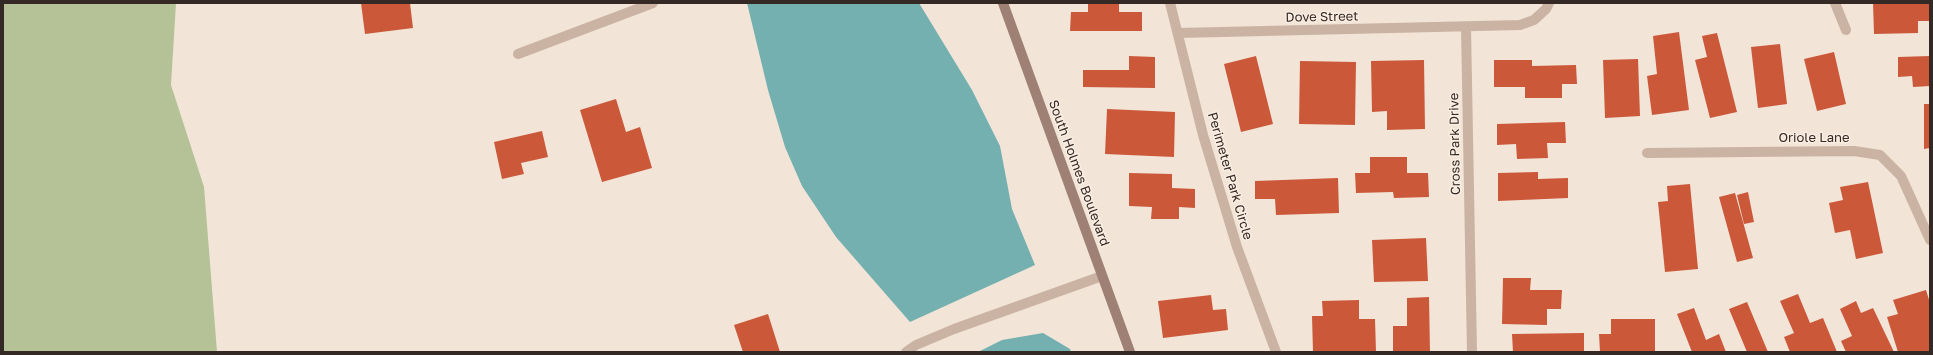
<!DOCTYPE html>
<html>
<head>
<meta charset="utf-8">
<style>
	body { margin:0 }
	#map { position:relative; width:1933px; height:355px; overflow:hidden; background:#f2e4d7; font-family:"Golos Text",sans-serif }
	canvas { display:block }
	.frame { position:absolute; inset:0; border:4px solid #352925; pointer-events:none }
</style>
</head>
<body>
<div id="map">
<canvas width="1933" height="355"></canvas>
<div class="frame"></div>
</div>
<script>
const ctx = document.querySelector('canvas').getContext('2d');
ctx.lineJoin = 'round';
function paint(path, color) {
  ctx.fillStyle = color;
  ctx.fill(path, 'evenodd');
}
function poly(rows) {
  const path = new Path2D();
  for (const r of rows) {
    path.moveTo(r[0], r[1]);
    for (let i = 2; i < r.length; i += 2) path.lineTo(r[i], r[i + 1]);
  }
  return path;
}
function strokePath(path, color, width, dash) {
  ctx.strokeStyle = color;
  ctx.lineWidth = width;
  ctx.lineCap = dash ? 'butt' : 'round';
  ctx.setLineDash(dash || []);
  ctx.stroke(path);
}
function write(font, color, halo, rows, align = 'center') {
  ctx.font = font + ' "Golos Text",sans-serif';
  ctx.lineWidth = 3;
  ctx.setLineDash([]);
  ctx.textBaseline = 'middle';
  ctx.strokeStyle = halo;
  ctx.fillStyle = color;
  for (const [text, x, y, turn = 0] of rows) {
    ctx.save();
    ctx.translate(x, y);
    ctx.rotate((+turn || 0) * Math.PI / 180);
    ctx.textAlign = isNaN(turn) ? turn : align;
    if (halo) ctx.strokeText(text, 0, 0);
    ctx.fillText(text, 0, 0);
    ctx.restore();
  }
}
const green = poly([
	[3,3,176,3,171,85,204,187,217,352,3,352]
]);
const water = poly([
	[747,3,919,3,972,90,1000,146,1012,209,1035,265,910,322,836,237,802,186,785,147,768,90],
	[1043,333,1070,349,1071,352,978,352,1002,340]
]);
const building = poly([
	[361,3,410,3,413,28,365,34],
	[1088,3,1119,3,1119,12,1142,12,1142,31,1070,31,1071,12,1088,12],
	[1873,3,1930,3,1930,21,1918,21,1918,33,1874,34],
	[1679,32,1689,110,1652,115,1647,76,1657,74,1653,36],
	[1717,33,1737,112,1710,118,1695,60,1707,57,1702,36],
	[1780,44,1787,104,1758,108,1751,47],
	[1834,52,1846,104,1817,111,1804,59],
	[1129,56,1155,57,1155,88,1083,87,1083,70,1129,70],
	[1256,56,1273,124,1241,132,1224,64],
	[1930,56,1930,86,1913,87,1912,76,1898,77,1898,57],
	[1638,59,1640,116,1605,118,1603,60],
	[1424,60,1425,129,1387,130,1387,111,1372,112,1371,61],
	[1494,60,1532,60,1532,66,1576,65,1577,84,1562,84,1562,98,1525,98,1525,87,1494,87],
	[1300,61,1356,62,1355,125,1299,124],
	[616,99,626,132,640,127,652,168,602,182,580,110],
	[1924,104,1930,104,1930,148,1924,149],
	[1107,109,1175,112,1174,157,1105,154],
	[1565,122,1566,143,1547,143,1548,158,1517,159,1516,144,1497,145,1497,124],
	[542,131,548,157,521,163,524,174,502,179,494,142],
	[1370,157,1407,157,1407,173,1428,173,1429,197,1394,198,1393,192,1356,193,1355,173,1370,173],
	[1538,172,1538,179,1568,178,1568,198,1498,201,1498,173],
	[1129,173,1172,174,1172,188,1195,189,1195,208,1179,207,1179,219,1151,219,1152,207,1129,206],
	[1338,178,1339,213,1276,215,1275,199,1255,199,1255,181],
	[1868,182,1883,253,1856,259,1850,230,1835,233,1829,203,1843,200,1840,187],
	[1690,184,1698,269,1665,272,1658,202,1668,201,1667,186],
	[1748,192,1754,222,1744,224,1737,195],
	[1735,193,1753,258,1737,262,1719,197],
	[1426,238,1428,281,1374,282,1372,240],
	[1503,278,1531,278,1530,290,1562,290,1561,309,1547,309,1547,325,1502,324],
	[1926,290,1930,303,1930,352,1898,352,1887,317,1898,314,1893,300],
	[1798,294,1810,323,1823,318,1837,352,1790,352,1784,337,1794,333,1780,301],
	[1211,295,1213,310,1226,309,1228,330,1163,338,1158,301],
	[1429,297,1430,352,1393,352,1393,326,1407,326,1407,298],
	[1359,300,1359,319,1375,319,1376,352,1313,352,1312,316,1323,316,1322,301],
	[1856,301,1861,313,1873,308,1894,352,1846,352,1841,341,1852,336,1840,309],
	[1747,302,1768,352,1747,352,1729,309],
	[1694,308,1706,340,1719,334,1726,352,1692,352,1677,314],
	[768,314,780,352,743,352,734,325],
	[1611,319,1655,319,1655,352,1600,352,1599,334,1611,334],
	[1584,333,1584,352,1513,352,1512,334]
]);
const lane = poly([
	[518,54,653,3],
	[906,352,916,345,954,329,1102,276]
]);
const street = poly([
	[1170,3,1203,135,1237,247,1276,352],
	[1835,3,1846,30],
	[1466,27,1472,352],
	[1178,33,1520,25,1534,20,1546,9,1549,3],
	[1647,153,1854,151,1880,155,1901,176,1930,240]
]);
const secondary = poly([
	[1003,3,1130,352]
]);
const streetNames = [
	["Dove Street",1322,17,-1],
	["Oriole Lane",1814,138],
	["Cross Park Drive",1455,144,-91],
	["South Holmes Boulevard",1079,173,70],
	["Perimeter Park Circle",1230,176,74]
];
paint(green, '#b5c196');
paint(water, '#74b0b0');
paint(building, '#cc583a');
strokePath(lane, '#cab3a2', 10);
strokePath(street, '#cab3a2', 10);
strokePath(secondary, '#9e8174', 10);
write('13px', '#352925', '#faeee3', streetNames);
</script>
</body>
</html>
